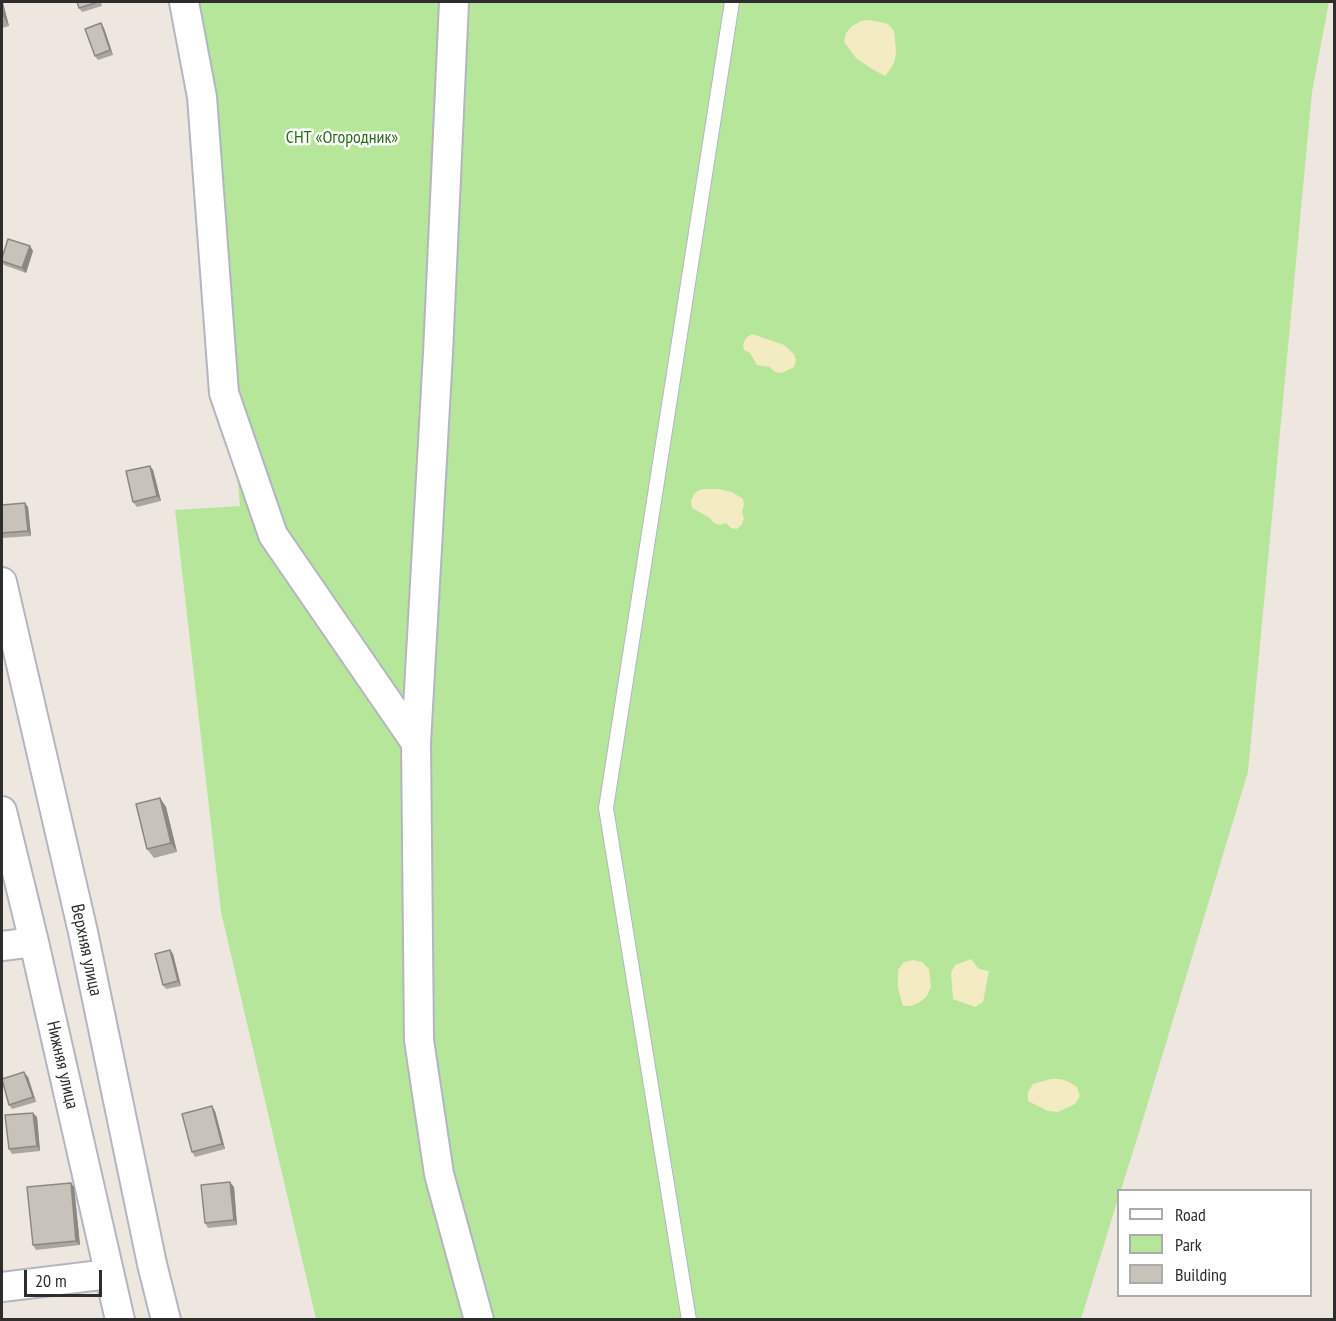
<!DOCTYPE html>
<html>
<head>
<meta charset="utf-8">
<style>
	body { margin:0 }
	#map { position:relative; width:1336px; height:1321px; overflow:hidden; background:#eee7df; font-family:"PT Sans Narrow",sans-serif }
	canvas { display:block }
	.frame { position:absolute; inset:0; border:3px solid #2d2d2d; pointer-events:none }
	.legend { position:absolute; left:1117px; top:1189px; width:195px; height:108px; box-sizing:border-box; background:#fff; border:2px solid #ababab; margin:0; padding:8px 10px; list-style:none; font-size:18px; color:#2d2d2d }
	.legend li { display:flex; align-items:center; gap:12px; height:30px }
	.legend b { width:30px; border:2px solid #ababab }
	.scale { position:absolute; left:24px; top:1270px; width:78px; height:27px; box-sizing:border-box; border:3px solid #2d2d2d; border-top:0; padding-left:8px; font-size:18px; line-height:21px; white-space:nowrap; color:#2d2d2d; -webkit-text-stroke:4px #fff; paint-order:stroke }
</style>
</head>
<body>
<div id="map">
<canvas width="1336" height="1321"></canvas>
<div class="frame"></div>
<ul class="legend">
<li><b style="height:8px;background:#fff"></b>Road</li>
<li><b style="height:16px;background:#b6e69a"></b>Park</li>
<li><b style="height:16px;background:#c7c2ba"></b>Building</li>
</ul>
<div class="scale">20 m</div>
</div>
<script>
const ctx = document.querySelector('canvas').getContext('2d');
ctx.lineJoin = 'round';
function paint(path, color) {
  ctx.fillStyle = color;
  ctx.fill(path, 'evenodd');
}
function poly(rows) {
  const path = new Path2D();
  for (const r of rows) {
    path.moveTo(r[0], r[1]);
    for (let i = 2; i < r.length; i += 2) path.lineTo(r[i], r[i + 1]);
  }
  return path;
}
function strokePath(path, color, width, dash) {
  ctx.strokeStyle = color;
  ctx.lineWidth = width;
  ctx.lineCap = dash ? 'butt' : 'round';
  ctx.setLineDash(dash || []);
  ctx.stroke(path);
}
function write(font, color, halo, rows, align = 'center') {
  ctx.font = font + ' "PT Sans Narrow",sans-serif';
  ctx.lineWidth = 5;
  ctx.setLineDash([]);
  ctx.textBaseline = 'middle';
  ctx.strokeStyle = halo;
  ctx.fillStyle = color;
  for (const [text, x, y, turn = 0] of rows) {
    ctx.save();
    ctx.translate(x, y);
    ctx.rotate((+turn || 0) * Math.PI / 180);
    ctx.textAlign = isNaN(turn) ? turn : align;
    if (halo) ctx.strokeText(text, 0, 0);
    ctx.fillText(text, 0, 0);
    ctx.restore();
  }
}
const green = poly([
	[195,2,1329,2,1312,92,1248,772,1140,1129,1121,1190,1118,1190,1118,1199,1081,1319,316,1319,221,912,175,510,240,506]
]);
const sand = poly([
	[870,20,888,24,894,31,896,50,895,60,891,68,885,76,872,69,856,58,844,42,846,33,852,26,861,21],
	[752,334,784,345,794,354,796,360,794,367,782,373,775,372,770,367,757,365,750,353,744,350,743,344,746,338],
	[705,489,719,489,732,492,743,499,744,505,742,512,744,518,742,524,737,529,731,528,726,523,720,525,714,523,710,518,692,508,691,501,694,494,699,490],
	[971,959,979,969,989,971,983,1002,975,1007,953,999,951,973,955,965],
	[913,960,922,962,929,969,931,987,927,996,920,1002,911,1006,903,1006,898,988,898,970,904,962],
	[1051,1079,1060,1079,1069,1082,1077,1087,1080,1096,1075,1104,1058,1112,1048,1111,1028,1101,1028,1092,1033,1084]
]);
const lane = poly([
	[689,1320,606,808,732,2]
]);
const street = poly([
	[184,2,202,97,224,393,273,535,416,743],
	[454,2,438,353,416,743,419,1040,439,1174,479,1320],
	[2,582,83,932,152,1264,166,1320],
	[2,811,34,942,120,1320],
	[2,946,34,942],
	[2,1287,109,1274]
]);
const wall = poly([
	[2,2,9,26,2,28],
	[77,2,101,2,102,6,82,12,79,8],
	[104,28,113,55,98,60,95,56],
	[30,246,33,251,26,273,4,265,2,262,2,258],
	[150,466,153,470,161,501,137,507,133,502],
	[25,503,28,507,31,536,2,538,2,505],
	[160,798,166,807,177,852,154,858,147,849],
	[170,950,173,954,181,986,166,989,163,985],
	[28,1077,36,1102,12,1109,9,1105],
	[215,1111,225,1149,195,1157,192,1152],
	[37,1117,40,1151,12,1154,9,1149],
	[74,1187,80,1245,36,1250,33,1245],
	[234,1187,237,1225,208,1228,205,1223]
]);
const shadedWall = poly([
	[2,2,3,2,9,26,3,16,2,11],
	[101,23,104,28,113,55,110,50],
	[30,246,33,251,26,273,22,268],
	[150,466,153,470,161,501,157,496],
	[25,503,28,507,31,536,28,531],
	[160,798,166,807,177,852,171,843],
	[170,950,173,954,181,986,178,981],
	[24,1072,28,1077,36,1102,33,1097],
	[212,1106,215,1111,225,1149,222,1144],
	[33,1113,37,1117,40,1151,37,1146],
	[230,1182,234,1187,237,1225,234,1220],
	[71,1183,74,1187,80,1245,76,1241]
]);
const building = poly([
	[77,2,98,2,79,8,77,2],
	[101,23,110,50,95,56,85,29,101,23],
	[8,239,30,246,22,268,2,261,2,258,8,239],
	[150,466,157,496,133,502,126,471,150,466],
	[25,503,28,531,2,533,2,505,25,503],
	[160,798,171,843,147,849,136,804,160,798],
	[170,950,178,981,163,985,155,954,170,950],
	[24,1072,33,1097,9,1105,2,1079,24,1072],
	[212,1106,222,1144,192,1152,182,1114,212,1106],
	[33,1113,37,1146,9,1149,5,1115,33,1113],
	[230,1182,234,1220,205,1223,201,1185,230,1182],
	[71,1183,76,1241,33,1245,27,1187,71,1183]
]);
const parkNames = [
	["СНТ «Огородник»",342,138]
];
const streetNames = [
	["Верхняя улица",86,950,78],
	["Нижняя улица",62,1065,77]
];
paint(green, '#b6e69a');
paint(sand, '#f3ebc2');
strokePath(lane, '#b3b6c0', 16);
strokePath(street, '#b3b6c0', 32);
strokePath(lane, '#fff', 14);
strokePath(street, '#fff', 28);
paint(wall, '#aba7a0');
paint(shadedWall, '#8b8882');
paint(building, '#c7c2ba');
strokePath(building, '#8b8882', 1.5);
write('18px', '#2c6d19', '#fff', parkNames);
write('18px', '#2d2d2d', '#fff', streetNames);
</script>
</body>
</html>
